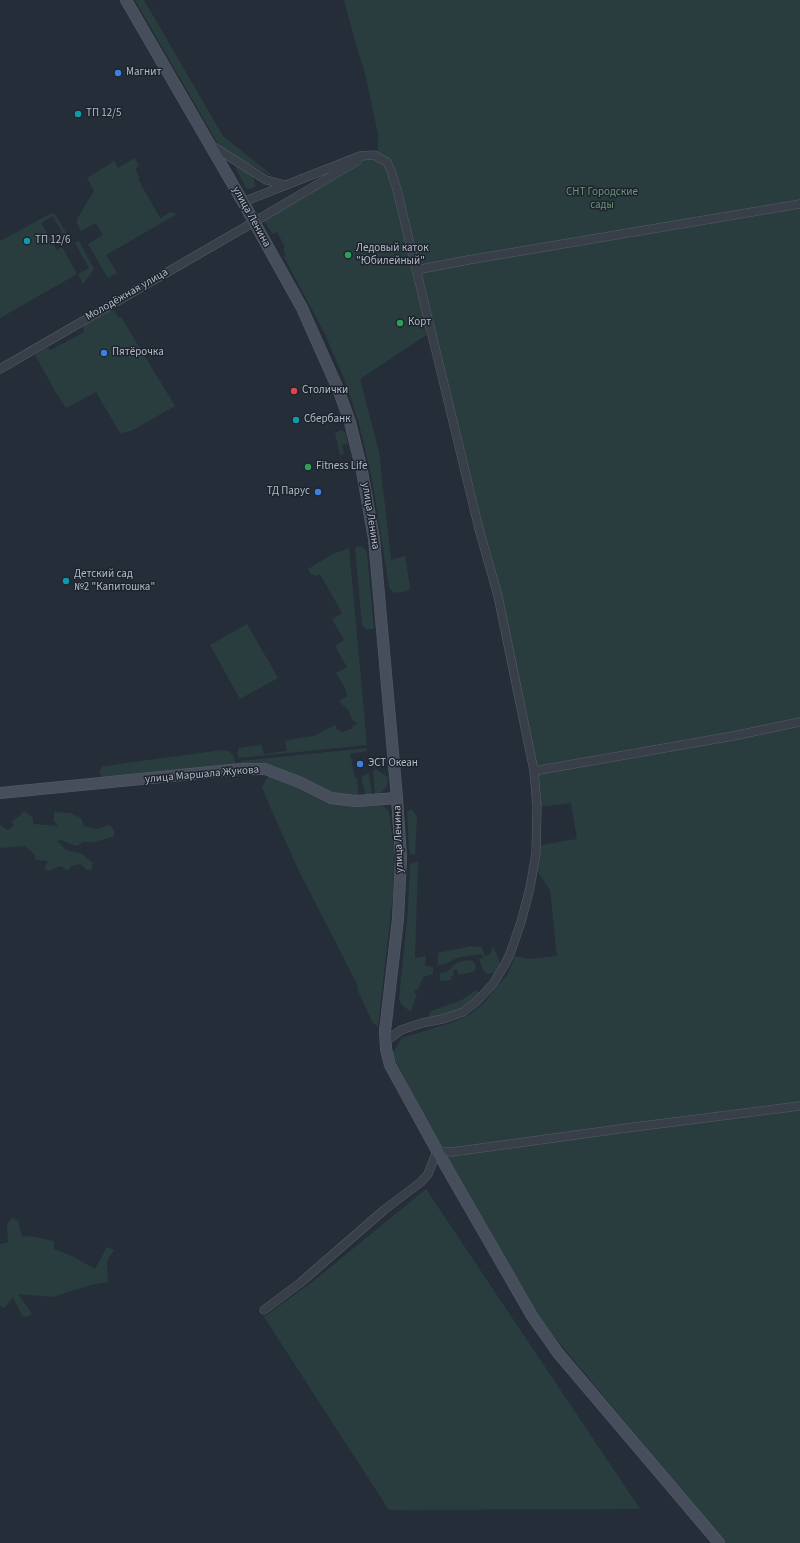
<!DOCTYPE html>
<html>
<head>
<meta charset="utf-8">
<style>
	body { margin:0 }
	canvas { display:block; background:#242d38 }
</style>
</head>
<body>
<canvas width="800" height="1543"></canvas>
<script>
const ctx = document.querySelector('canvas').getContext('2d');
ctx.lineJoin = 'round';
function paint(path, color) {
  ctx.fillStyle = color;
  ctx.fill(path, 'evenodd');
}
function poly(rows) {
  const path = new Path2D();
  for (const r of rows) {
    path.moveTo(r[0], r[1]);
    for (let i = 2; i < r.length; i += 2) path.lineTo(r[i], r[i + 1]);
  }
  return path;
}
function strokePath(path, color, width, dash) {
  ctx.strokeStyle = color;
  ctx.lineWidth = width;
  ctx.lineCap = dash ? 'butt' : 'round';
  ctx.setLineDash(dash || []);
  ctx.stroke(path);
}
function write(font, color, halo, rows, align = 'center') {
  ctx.font = font + ' "Source Sans 3",sans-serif';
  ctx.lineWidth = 3;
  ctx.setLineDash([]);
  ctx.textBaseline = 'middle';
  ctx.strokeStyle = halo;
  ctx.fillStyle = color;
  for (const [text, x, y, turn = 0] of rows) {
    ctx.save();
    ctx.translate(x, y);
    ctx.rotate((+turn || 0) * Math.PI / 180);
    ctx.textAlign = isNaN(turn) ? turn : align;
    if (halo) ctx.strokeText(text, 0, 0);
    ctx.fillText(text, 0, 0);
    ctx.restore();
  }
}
const green = poly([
	[135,0,144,0,223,136,274,177,225,151,218,144],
	[344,0,800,0,800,1543,726,1543,557,1340,532,1306,428,1123,392,1054,402,1038,456,1021,469,1015,484,1003,507,975,515,956,530,959,557,956,550,890,538,872,540,845,577,839,571,803,537,807,515,682,431,332,360,379,379,452,391,560,405,556,410,588,407,591,396,593,392,591,389,587,372,479,358,420,345,381,324,332,284,257,286,255,283,249,285,247,277,232,273,234,262,218,368,155,374,155,378,149,378,134,365,73,355,41],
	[135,158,139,166,135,169,140,178,138,179,160,218,171,212,177,214,106,255,117,273,108,278,88,244,103,235,96,223,81,231,77,223,77,219,94,191,87,178,114,161,118,168],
	[234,164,249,173,253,177,256,187,249,189,246,188],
	[50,214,55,214,68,236,65,238,53,216,41,223,57,250,62,247,77,274,0,318,0,241],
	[79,241,94,269,83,284,78,274,89,268,75,243],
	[113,309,119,318,121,317,175,406,131,431,120,433,96,392,66,408,55,391,35,355,47,348,51,350,84,332,83,326],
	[341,430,345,432,348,443,342,445,344,454,340,455,335,433],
	[361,546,366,550,367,554,374,629,366,629,362,625,355,547],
	[349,548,367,745,239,758,237,753,239,748,261,745,264,754,287,751,285,741,299,738,314,736,335,725,337,730,343,732,353,728,352,726,358,724,352,719,349,711,339,701,348,696,345,691,346,690,336,673,347,667,335,646,344,640,332,619,342,613,320,574,315,576,313,574,311,575,308,569,333,554],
	[247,624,278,678,240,699,210,645],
	[367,748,367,751,350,754,355,778,357,778,359,798,343,796,244,765,240,761],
	[222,750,229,751,233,755,235,762,234,765,103,778,99,773,102,767,105,766],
	[375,769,388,777,387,785,383,791,379,794,375,795,373,771],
	[369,773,372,795,366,797,361,777,364,776,364,775],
	[269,775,334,804,352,806,382,804,389,812,394,848,393,894,378,1026,373,1023,358,991,357,984,298,869,272,811,262,787],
	[411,809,417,816,415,855,411,854,409,850,407,812],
	[24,811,33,818,33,824,58,826,54,821,54,812,70,813,81,818,84,826,96,829,109,825,114,830,114,836,102,840,92,842,83,842,77,846,61,840,57,841,66,850,82,854,93,863,91,870,87,870,80,864,72,866,67,871,61,866,48,871,44,869,48,861,36,860,34,854,25,846,0,848,0,825,8,830,14,826,12,821,20,816],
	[418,861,415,958,426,956,425,966,433,967,433,974,423,977,418,990,415,989,414,993,417,994,411,1011,407,1009,402,1005,399,999,408,910,410,864],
	[472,946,473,947,481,946,485,956,490,954,493,946,501,965,495,973,488,974,484,972,479,959,483,958,482,954,459,957,445,964,438,965,438,953],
	[469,960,473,961,475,964,476,968,473,972,458,975,457,970,453,970,454,975,451,976,452,980,440,981,440,973,447,972,456,963],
	[476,990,479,993,478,996,465,1006,450,1013,431,1018,429,1017,429,1013,431,1011,462,1000],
	[426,1189,640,1509,389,1510,264,1317,316,1279],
	[12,1218,18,1221,22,1237,30,1236,54,1241,54,1249,72,1256,95,1269,107,1247,114,1250,107,1261,108,1282,91,1285,53,1297,18,1294,32,1314,28,1317,22,1316,13,1297,5,1308,0,1306,0,1244,8,1242,7,1224]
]);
const minor = poly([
	[211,145,266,180,285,185],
	[243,202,360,156,374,155,387,162,391,171,397,190,479,529,498,596,534,771,537,807,536,853,530,888,521,922,510,954,504,966,493,984,477,1001,463,1012,443,1019,422,1023,401,1030,386,1041],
	[416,270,468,260,800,204],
	[0,369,254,222,357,161],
	[534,771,733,736,800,722],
	[264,1310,300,1283,384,1210,421,1182,428,1174,437,1151,452,1152,634,1127,800,1106]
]);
const secondary = poly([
	[126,0,243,202,302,308,338,389,350,422,362,471,374,539,397,798,401,858,398,919,385,1031,386,1049,390,1065,440,1156,532,1316,558,1353,575,1373,719,1543],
	[0,793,241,769,265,769,299,782,331,798,356,801,397,798]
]);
const markers = [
	[118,73,4,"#3f7fe0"],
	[78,114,4,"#0f9aa8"],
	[27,241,4,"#0f9aa8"],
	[348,255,4,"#2e9e5b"],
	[400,323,4,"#2e9e5b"],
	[104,353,4,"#3f7fe0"],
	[294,391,4,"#e0444e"],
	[296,420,4,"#0f9aa8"],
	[308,467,4,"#2e9e5b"],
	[318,492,4,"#3f7fe0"],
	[66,581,4,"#0f9aa8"],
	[360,764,4,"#3f7fe0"]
];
const poiNames = [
	["Магнит",126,73],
	["ТП 12/5",86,114],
	["ТП 12/6",35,241],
	["Ледовый каток",356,249],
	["\"Юбилейный\"",356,262],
	["Корт",408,323],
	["Пятёрочка",112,353],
	["Столички",302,391],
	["Сбербанк",304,420],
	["Fitness Life",316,467],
	["ТД Парус",310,492,"right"],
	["Детский сад",74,575],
	["№2 \"Капитошка\"",74,588],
	["ЭСТ Океан",368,764]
];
const parkNames = [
	["СНТ Городские",602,193],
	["сады",602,206]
];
const streetNames = [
	["улица Ленина",251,217,61],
	["Молодёжная улица",127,295,-30],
	["улица Ленина",370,516,81],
	["улица Маршала Жукова",202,775,-5],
	["улица Ленина",399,839,-92]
];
paint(green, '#2a3d3e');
strokePath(minor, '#565c67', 9);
strokePath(secondary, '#565c67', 12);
strokePath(minor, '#383f49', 8);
strokePath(secondary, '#464e5c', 11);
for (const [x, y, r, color] of markers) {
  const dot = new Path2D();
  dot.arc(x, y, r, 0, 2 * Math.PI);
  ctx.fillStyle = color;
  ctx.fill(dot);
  strokePath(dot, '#1d242e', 1.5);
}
write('11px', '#b3b9c5', '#1d242e', poiNames, 'left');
write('11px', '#6c9376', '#1d242e', parkNames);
write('11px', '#b3b9c5', '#1d242e', streetNames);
</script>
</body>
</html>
